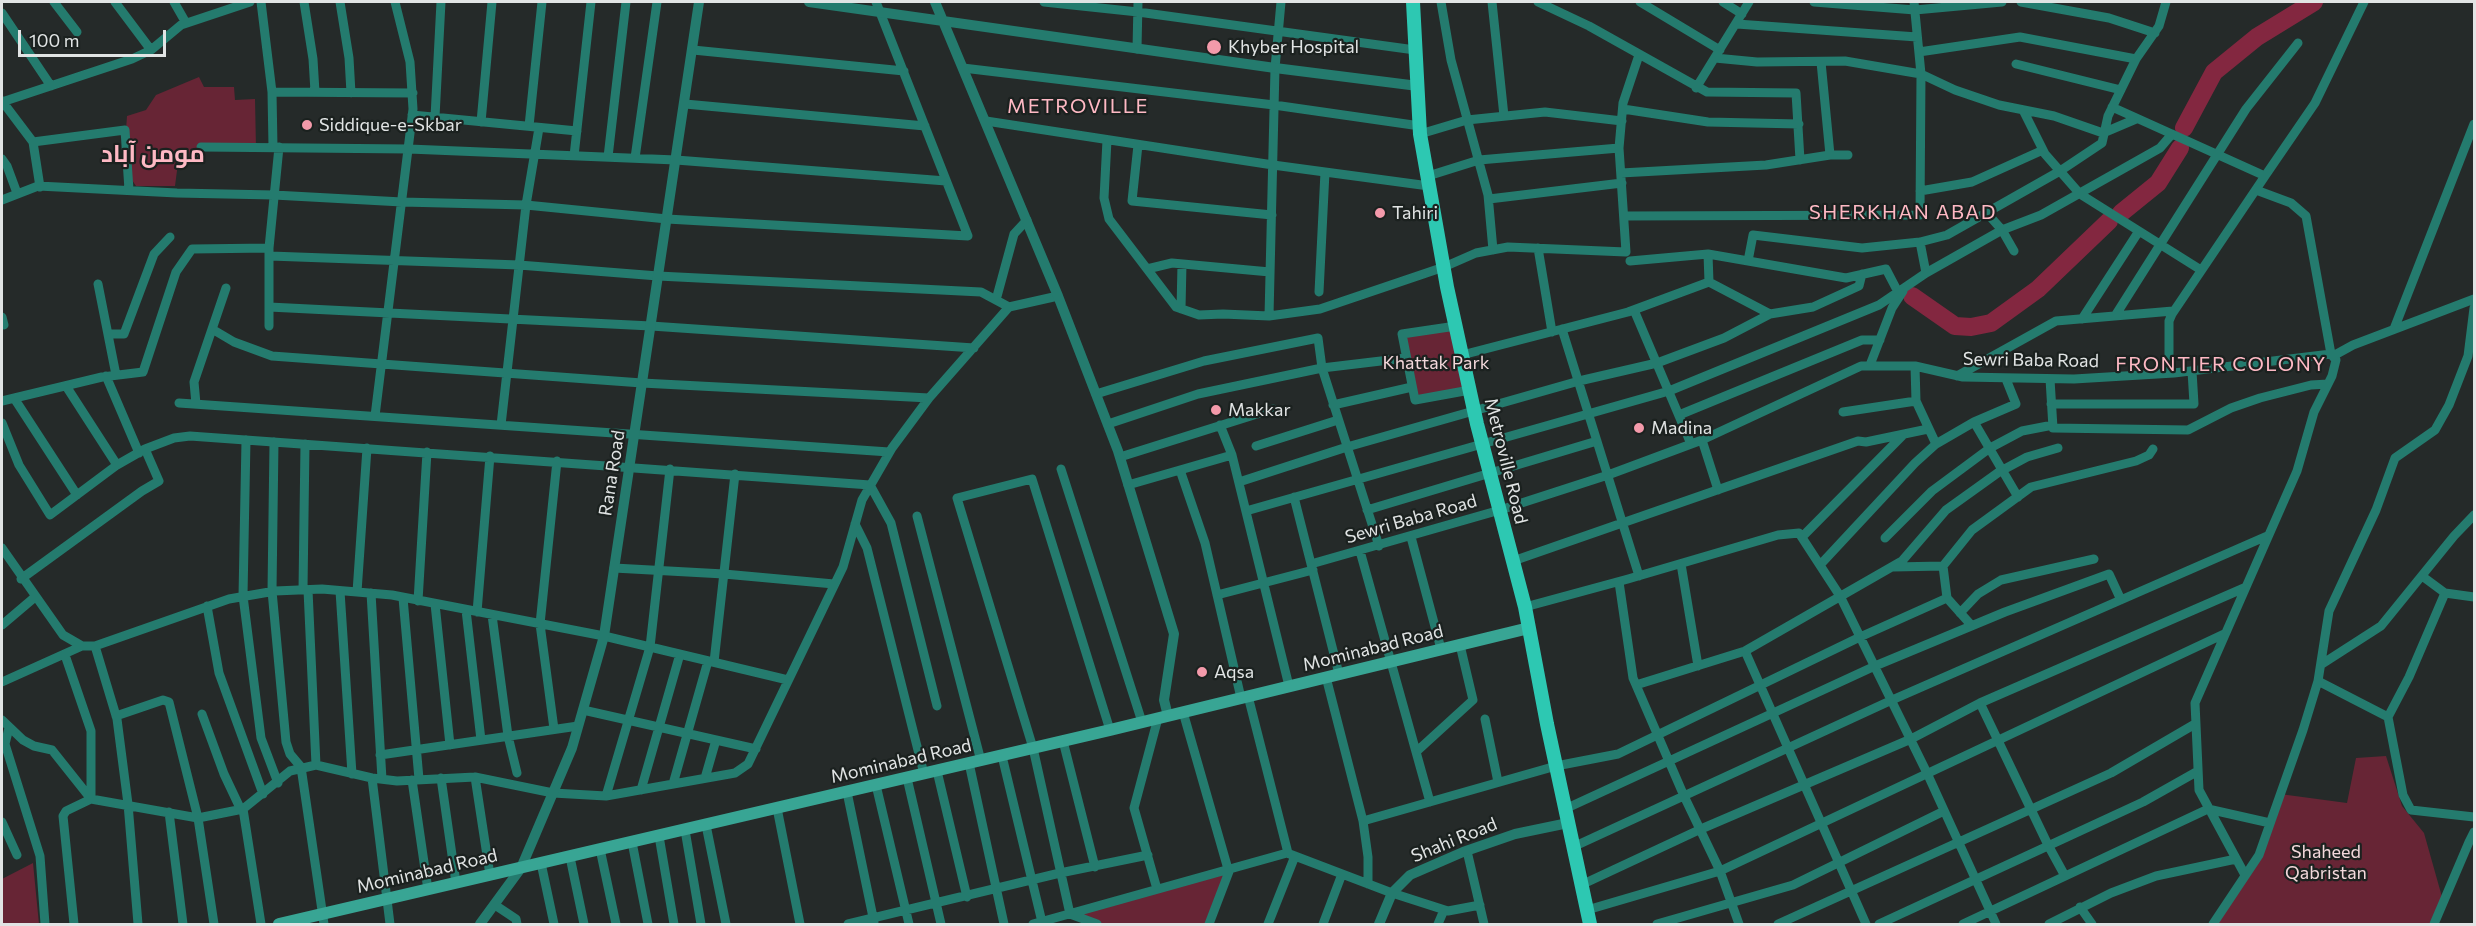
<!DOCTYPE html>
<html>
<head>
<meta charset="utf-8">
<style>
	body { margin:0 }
	#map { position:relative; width:2476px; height:926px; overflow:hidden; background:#252a29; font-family:Commissioner,sans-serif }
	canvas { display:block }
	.frame { position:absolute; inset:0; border:3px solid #e1e4e4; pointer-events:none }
	.scale { position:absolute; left:18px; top:30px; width:148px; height:27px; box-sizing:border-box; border:3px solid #e1e4e4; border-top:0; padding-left:8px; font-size:18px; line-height:21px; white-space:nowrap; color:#e1e4e4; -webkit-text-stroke:4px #1b211f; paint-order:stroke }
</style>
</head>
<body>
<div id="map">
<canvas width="2476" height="926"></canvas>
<div class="frame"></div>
<div class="scale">100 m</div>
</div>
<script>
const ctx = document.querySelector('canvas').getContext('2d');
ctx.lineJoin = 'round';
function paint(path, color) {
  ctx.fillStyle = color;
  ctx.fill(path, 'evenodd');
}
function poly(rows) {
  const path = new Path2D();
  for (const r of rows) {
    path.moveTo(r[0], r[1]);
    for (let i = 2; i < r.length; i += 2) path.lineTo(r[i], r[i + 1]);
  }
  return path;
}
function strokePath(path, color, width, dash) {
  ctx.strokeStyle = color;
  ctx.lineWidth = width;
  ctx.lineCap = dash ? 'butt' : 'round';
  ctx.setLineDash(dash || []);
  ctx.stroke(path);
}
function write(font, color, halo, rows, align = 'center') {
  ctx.font = font + ' Commissioner,Cairo,sans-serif';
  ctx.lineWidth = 4.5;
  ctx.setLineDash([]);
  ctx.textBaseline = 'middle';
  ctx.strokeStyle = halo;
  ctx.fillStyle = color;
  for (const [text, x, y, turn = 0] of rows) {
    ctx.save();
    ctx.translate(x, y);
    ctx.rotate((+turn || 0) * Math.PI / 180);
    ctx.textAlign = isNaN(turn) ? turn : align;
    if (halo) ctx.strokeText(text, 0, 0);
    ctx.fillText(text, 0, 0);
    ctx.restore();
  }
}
const green = poly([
	[199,77,204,87,234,87,235,100,255,99,256,148,201,147,201,163,178,163,175,186,136,186,132,180,126,130,127,116,146,110,156,95],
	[1456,326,1470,390,1415,400,1402,334],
	[2386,756,2402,806,2424,833,2444,904,2434,924,2213,924,2259,855,2280,794,2347,803,2356,758],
	[33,863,39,924,2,924,2,879],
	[1228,869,1208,924,1097,924,1070,914]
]);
const river = poly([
	[2184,128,2214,72,2257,37,2314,2],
	[2121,213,2158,183,2180,148],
	[1912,296,1955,326,1971,327,1991,323,2038,289,2109,221]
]);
const minor = poly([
	[54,2,77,32],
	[115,2,151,50],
	[174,2,186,23],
	[261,2,272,92,273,147],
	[304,2,313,59,315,92],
	[340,2,349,58,351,93],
	[1044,2,1138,12,1415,50],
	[1441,2,1451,60,1488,195,1493,250],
	[1492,2,1504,116],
	[1538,2,1589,26,1707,92,1796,93,1800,160],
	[1640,2,1720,50],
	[1723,2,1742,14],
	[1814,2,1915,10,2002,2],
	[2021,2,2109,18,2155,33],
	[2,13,51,86],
	[1737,24,1917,37],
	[1137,49,1138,2],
	[693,50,904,71],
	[1919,52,2020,37,2136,59],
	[1715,58,1757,62,1845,61,1921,74,1955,90,1999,105,2054,116,2103,133,2136,119],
	[1821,62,1830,155],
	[2016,64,2121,90],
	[963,68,1274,105,1420,126],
	[1696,88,1749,2],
	[272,92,413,93],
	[2,101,33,142],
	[2,102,132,59,151,50,181,25,250,2],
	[685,104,925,126],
	[2112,107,2265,176,2172,314,2169,321,2169,373],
	[1623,109,1708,122,1799,124],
	[2023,110,2045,154,2080,194,2201,270],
	[412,115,577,131],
	[435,117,441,2],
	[986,121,1273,165,1429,186],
	[481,122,492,2],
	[529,126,542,2],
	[1420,134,1467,120,1545,112,1622,121],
	[1107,140,1104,198,1109,219,1176,307,1199,315,1223,314,1269,316,1320,309,1444,267,1476,253,1508,247,1626,252,1619,148,1623,103,1639,55],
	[1138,145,1132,201,1272,215],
	[201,147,409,149,676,160,946,181],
	[574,156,591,2],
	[608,157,626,2],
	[635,158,657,2],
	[2,159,7,166,17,193],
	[1621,173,1766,165,1830,155,1848,155],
	[1428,176,1479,160,1619,148],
	[2265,176,2315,103,2364,2],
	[40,187,33,142,125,130,129,190],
	[2256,190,2291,203,2306,216,2331,354],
	[1920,191,1972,182,2043,150],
	[1489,199,1622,183],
	[2,200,38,186,177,193,274,195,402,202,526,205,667,219,968,236,876,2],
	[1986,212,2002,230,2014,251],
	[1624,216,1920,215,1921,74,1914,2],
	[1920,242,1926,273],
	[269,248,279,147],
	[1538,248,1552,332],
	[270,256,519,265,658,276,981,292,1009,307,1058,296],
	[1630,261,1708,254,1846,278,1886,269,1898,292],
	[1748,261,1753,235,1862,248,1920,242,1947,235,2060,171,2102,143,2108,116,2136,59,2159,26,2166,2],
	[1147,269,1172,263,1270,272],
	[1709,282,1770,314],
	[98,284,116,375],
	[1319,292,1325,172],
	[996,300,1014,234,1027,220],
	[269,307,651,326,974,348],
	[1181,309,1182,264],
	[1634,310,1691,444],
	[1269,316,1275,68,1281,2],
	[2115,316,2246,109,2298,43],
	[2,317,4,325],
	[2082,319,2139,231],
	[1456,326,1402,334,1415,400,1470,390],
	[212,329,234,342,272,356,642,383,929,398],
	[1562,329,1639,576],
	[2394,329,2474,124],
	[108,334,124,334,154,254,170,237],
	[1462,355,1628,312,1709,282,1708,254],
	[2333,356,2353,345,2474,299],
	[1870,365,1892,308,1903,291],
	[1915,366,1916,401,1936,444],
	[106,376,139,453],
	[1957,376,2056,321,2173,311],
	[2050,379,2053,428,2188,430,2231,408,2260,398,2311,385,2328,384],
	[66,386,117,465],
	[1096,394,1204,361,1318,338,1322,368,1379,546],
	[14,398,77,495],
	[2,401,102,377,143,372,176,272,192,249,269,248,269,326],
	[179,403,889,452],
	[196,404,194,382,226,288],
	[2051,404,2194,404,2192,371],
	[1333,405,1412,387],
	[1843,412,1916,401],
	[1679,415,1862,340,1880,340],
	[375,416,413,109,410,62,395,2],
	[1974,422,2018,497],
	[2,423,19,465,50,515,117,465,145,449,174,438,190,436,870,485,891,523,937,706],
	[1108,424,1198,394,1322,368,1406,358],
	[501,425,526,205,539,128],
	[1220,425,1232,455,1289,686],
	[246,440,243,596,261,738,278,783],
	[1702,440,1718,490],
	[274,442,272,591,286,742,290,754,301,767,324,924],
	[1256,446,1338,420],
	[1120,457,1273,409],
	[1061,469,1142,722],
	[1180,470,1205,543,1241,698],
	[1239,482,1347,447,1579,381,1657,363,1724,338,1770,314,1813,307,1859,286,1862,274],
	[1128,485,1232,455],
	[1294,497,1339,674],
	[1367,510,1597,441],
	[1246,511,1669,391,1879,305,1926,273,2002,230,2041,215,2160,148,2172,134],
	[917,516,981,761],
	[855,524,867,548,924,774],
	[1411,537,1441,649],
	[1802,537,1903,435],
	[1885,538,1932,491,1990,448,2022,431,2053,425],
	[2,548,63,635,82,646,95,646,229,599,275,591,322,589,392,595,604,636,788,680],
	[1360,551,1430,802],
	[1513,561,1858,441,1866,442,1928,429],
	[1311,564,1500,510,1608,475,1702,440,1861,366,1915,366,1963,377,2074,379,2174,373,2331,354,2336,360,2332,376,2314,412,2297,471,2195,703,2199,790,2245,875],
	[1681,564,1698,666],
	[1820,565,1915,463,1936,444,1974,422,2016,404,2006,379],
	[1893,567,1943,566,1972,530,2031,487,2136,461,2149,455,2153,449],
	[614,568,724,574,834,584],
	[2422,576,2445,593,2474,597],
	[21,579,142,491,159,481,145,449],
	[1619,582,1633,678,1684,796,1720,871,1739,924],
	[303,590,305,444],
	[308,590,316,765],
	[340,591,352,774],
	[357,592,367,448],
	[371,593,382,779],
	[1217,595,1313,570],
	[403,598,419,779],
	[1947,598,1972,626],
	[418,601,427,452],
	[435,604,450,745],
	[207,606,219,673,263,794],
	[1525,607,1628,579,1778,535,1799,533,1840,596,1927,773,1996,924],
	[466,610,481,740],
	[477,612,490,456],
	[1960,613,1978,594,2001,580,2094,559],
	[492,615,508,736,517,773],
	[2,625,35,597],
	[95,646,117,719,128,804,138,924],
	[1745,651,1866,924],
	[65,655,91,731,91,799,66,811,63,816,74,924],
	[714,662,735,474],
	[2322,664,2381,626,2454,536,2474,515],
	[1326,677,1363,821,1368,857,1368,884],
	[2318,681,2388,717,2403,795,2411,810,2474,817],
	[2,682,82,646],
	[1636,685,1745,651,1902,561,1946,510,1999,472,2027,457,2058,448],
	[1248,696,1288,853],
	[1980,703,2048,845,2065,876],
	[583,710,756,749],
	[1183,712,1228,869],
	[202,714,224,774,241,810],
	[116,716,163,700,169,702,198,818,214,924],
	[2388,717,2409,677,2445,593],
	[1485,719,1498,782],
	[2,720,23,740,34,746,52,750,91,799,198,818,243,809,290,771,316,765,372,778,397,781,475,777,553,793,606,796,735,773,748,764,843,567,862,500,892,448,929,398,1009,307],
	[9,728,5,744,40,856,45,924],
	[554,729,540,624,557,461],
	[1063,741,1095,867],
	[1416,752,1473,700,1460,645],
	[380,755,578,726],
	[1002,756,1042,922],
	[969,763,1004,924],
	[937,771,967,897],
	[475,777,490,875],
	[372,778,390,924],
	[441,778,456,883],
	[705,778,716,740],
	[907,778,941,924],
	[412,780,428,890],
	[673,784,708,661],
	[876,785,909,924],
	[641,790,680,654],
	[847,792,874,922],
	[606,796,650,647,670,469],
	[777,808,800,924],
	[243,809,261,924],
	[1565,809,1875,666,2005,612,2109,574,2121,600],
	[169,812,183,924],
	[1363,821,1556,766,1618,754,1860,637,1947,598,1943,566],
	[2,822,17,855],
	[706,825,726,924],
	[685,830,701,924],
	[659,836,674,924],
	[632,842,648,924],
	[1573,847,1892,700,2267,536],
	[600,849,616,924],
	[1467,851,1484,924],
	[570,857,584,924],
	[541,863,554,924],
	[1581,885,1701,829,1911,739,1980,703,2244,588],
	[1157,889,1134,808,1158,718],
	[495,905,516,919,517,924],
	[2080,907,2092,924],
	[1587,910,1720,871,2224,634],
	[848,924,1060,873,1148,855],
	[1033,924,1287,853,1392,893,1448,911,1480,905],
	[1097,924,1070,914,1033,748,957,498,1032,479,1110,730],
	[1209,924,1230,869],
	[1268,924,1295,856],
	[1323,924,1342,874],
	[1438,924,1444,910],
	[1657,924,1793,885,1944,811],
	[1778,924,2111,773,2195,724],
	[1879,924,2143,802,2198,771],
	[1963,924,2208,809,2270,823],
	[2049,924,2111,893,2156,876,2236,859],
	[2213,924,2259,855,2303,730,2318,681,2329,611,2376,510,2395,458,2435,430,2449,405,2468,356,2474,308],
	[2434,924,2469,842,2474,832]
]);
const tertiary = poly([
	[809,2,1275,68,1418,86],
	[935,2,1058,296,1118,451,1174,634,1164,700,1168,716],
	[480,924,521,868,572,748,604,636,699,2],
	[1379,924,1392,893,1410,875,1463,852,1515,834,1568,823]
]);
const secondary = poly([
	[279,924,1110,730,1529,628]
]);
const primary = poly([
	[1413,2,1420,134,1447,287,1477,424,1525,607,1547,724,1590,924]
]);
const markers = [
	[1214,47,8,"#f39aaa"],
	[307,125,6,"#f39aaa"],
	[1380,213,6,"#f39aaa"],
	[1216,410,6,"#f39aaa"],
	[1639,428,6,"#f39aaa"],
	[1202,672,6,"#f39aaa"]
];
const poiNames = [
	["Khyber Hospital",1228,47],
	["Siddique-e-Skbar",319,125],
	["Tahiri",1392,213],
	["Makkar",1228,410],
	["Madina",1651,428],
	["Aqsa",1214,672]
];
const streetNames = [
	["Sewri Baba Road",2031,360,1],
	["Metroville Road",1506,461,76],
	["Rana Road",612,473,-81],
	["Sewri Baba Road",1411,519,-16],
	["Mominabad Road",1373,648,-14],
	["Mominabad Road",901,761,-13],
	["Shahi Road",1454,840,-22],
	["Mominabad Road",427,871,-13]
];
const parkNames = [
	["Khattak Park",1436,363],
	["Shaheed",2326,852],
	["Qabristan",2326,873]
];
const neighbourhoodNames = [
	["METROVILLE",1078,106],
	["SHERKHAN ABAD",1903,212],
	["FRONTIER COLONY",2221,364]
];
const districtNames = [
	["مومن آباد",153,154]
];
paint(green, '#672535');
strokePath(river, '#832740', 18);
strokePath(minor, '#247b6e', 9);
strokePath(tertiary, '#247b6e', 10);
strokePath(secondary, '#38a594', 12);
strokePath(primary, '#2dc8b2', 14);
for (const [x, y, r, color] of markers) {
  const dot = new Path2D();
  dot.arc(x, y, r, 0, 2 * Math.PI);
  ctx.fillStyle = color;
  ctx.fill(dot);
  strokePath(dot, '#1b211f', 2);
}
write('18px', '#e1e4e4', '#1b211f', poiNames, 'left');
write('18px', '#e1e4e4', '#1b211f', streetNames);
write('18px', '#f3d8db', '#1b211f', parkNames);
ctx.letterSpacing = '1.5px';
write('20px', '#feb9c4', '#1b211f', neighbourhoodNames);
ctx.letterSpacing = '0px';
write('bold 24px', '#feb9c4', '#1b211f', districtNames);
</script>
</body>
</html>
